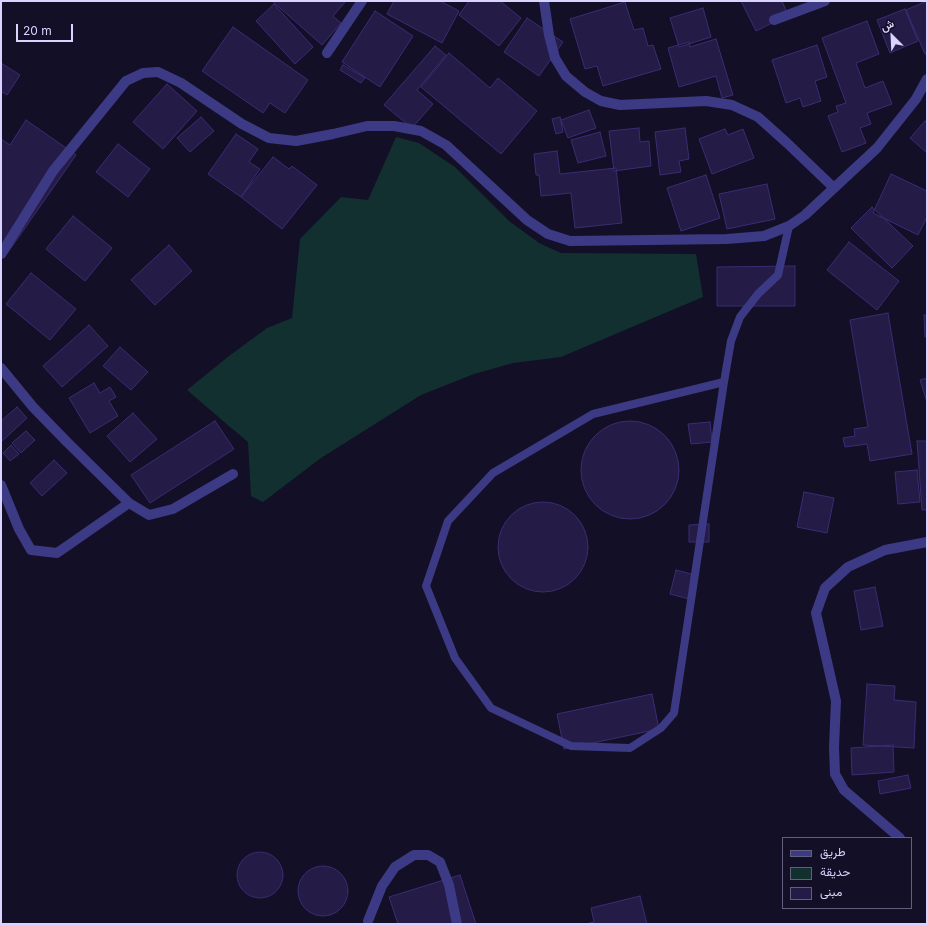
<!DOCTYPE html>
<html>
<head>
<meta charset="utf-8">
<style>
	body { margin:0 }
	#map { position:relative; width:928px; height:925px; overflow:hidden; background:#130f26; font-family:Inter,Vazirmatn,sans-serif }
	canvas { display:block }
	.frame { position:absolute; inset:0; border:2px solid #d9d4ff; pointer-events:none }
	.legend { position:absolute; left:782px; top:837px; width:130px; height:72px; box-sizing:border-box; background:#130f26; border:1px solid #625e7d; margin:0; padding:5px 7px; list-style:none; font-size:12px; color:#d9d4ff }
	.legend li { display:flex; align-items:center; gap:8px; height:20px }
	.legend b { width:20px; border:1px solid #625e7d }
	.north { position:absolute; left:872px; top:16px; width:40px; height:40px; -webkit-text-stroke:3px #130f26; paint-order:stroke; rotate:336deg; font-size:11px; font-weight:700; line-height:16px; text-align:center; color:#d9d4ff }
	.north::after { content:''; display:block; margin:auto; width:14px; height:18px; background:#d9d4ff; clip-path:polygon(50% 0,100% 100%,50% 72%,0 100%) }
	.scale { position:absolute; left:16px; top:24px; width:57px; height:18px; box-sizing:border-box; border:2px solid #d9d4ff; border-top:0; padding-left:5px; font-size:12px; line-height:14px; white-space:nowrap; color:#d9d4ff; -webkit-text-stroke:3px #130f26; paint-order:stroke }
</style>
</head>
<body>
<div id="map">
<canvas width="928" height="925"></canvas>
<div class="frame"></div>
<ul class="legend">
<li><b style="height:5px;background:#3d3a85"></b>طريق</li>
<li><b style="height:11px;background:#12302f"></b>حديقة</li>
<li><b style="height:11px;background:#241b47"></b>مبنى</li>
</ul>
<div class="north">ش</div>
<div class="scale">20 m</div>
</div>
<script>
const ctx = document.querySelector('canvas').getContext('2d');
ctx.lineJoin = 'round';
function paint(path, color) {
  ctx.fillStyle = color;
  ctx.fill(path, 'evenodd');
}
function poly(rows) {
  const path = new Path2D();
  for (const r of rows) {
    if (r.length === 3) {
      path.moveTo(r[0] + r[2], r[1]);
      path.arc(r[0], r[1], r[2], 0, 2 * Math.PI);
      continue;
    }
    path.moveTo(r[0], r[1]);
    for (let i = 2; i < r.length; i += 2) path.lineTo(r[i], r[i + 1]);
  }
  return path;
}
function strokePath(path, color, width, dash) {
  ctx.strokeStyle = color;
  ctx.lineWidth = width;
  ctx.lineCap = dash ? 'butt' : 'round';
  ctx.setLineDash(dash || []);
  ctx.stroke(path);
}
const green = poly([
	[396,137,419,143,455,167,509,221,539,243,561,253,696,254,703,297,561,357,513,363,474,374,421,395,321,458,263,502,251,496,248,442,223,421,187,390,229,356,267,328,292,318,300,239,341,197,368,200]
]);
const building = poly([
	[272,1,346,1,333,16,341,23,322,45,272,1],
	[394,1,440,1,459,11,442,43,387,14,394,1],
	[469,1,500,1,521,18,499,46,459,15,469,1],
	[741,1,782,1,788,15,756,31,741,1],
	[927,1,927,54,925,54,906,10,927,1],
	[625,2,634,30,643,28,648,46,653,45,661,69,603,86,597,66,585,69,570,19,625,2],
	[274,4,313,47,295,64,256,21,274,4],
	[703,8,711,37,679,47,670,18,703,8],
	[905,9,918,41,890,53,877,20,905,9],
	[375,11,413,36,380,87,342,62,375,11],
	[527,18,563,42,539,76,504,52,527,18],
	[867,21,879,54,856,63,865,88,883,81,892,104,867,113,871,124,860,128,866,143,842,152,828,116,838,112,836,106,846,103,822,38,867,21],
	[233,27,308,80,285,113,270,103,263,113,202,71,233,27],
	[716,39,733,95,722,98,716,76,679,87,668,48,689,42,690,47,716,39],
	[817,45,827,77,815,81,821,101,803,107,800,98,786,103,772,60,817,45],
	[435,46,446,55,417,90,433,104,412,128,384,105,435,46],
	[449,53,490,88,498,78,537,111,501,154,421,87,449,53],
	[1,63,20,75,7,95,1,91,1,63],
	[343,65,365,78,361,83,340,70,343,65],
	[167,84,197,111,163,149,133,122,167,84],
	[589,110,596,128,568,138,561,120,589,110],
	[201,117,214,131,190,152,177,138,201,117],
	[560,117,563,132,556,134,552,119,560,117],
	[26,120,76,155,4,258,1,256,1,139,10,145,26,120],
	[925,121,927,123,927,153,910,138,925,121],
	[639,128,640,142,649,141,651,166,614,171,609,131,639,128],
	[685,128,689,159,679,161,681,172,660,175,655,132,685,128],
	[725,129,728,135,743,129,754,158,712,174,699,139,725,129],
	[600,132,606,156,578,163,571,140,600,132],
	[236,134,258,149,249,162,260,169,241,197,208,174,236,134],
	[118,144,150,169,128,197,96,172,118,144],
	[557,151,560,174,616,168,622,223,575,228,571,193,541,196,539,175,536,175,534,154,557,151],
	[273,157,289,169,292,166,317,185,282,229,241,197,273,157],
	[891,174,927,191,927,217,918,235,873,213,891,174],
	[706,175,720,218,681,231,667,188,706,175],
	[767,184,775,219,727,229,719,194,767,184],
	[872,207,913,246,892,268,851,228,872,207],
	[73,216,112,248,85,281,46,249,73,216],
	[849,242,899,281,877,310,827,270,849,242],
	[169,245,192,271,155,305,131,280,169,245],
	[795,266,795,306,717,306,717,267,795,266],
	[31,273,76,309,50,340,6,304,31,273],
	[888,313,912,454,870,461,867,444,845,447,843,438,855,436,854,429,868,427,850,320,888,313],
	[924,315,927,315,927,337,925,337,924,315],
	[89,325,108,346,62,387,43,366,89,325],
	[120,347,148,372,131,390,103,366,120,347],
	[927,378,927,402,920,380,927,378],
	[94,383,100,393,110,387,116,397,109,401,118,416,90,433,69,398,94,383],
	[17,407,27,418,1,442,1,421,17,407],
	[133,413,157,439,130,462,107,436,133,413],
	[215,421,234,449,150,503,131,475,215,421],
	[630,470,49],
	[710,422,712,442,691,444,688,424,710,422],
	[26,431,35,440,21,453,12,443,26,431],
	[917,441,927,441,927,510,922,510,917,441],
	[11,445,19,454,10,461,3,453,11,445],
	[54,460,67,473,42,496,30,483,54,460],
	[917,470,920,502,898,504,895,472,917,470],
	[804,492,834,498,827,533,797,527,804,492],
	[543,547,45],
	[709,524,709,542,689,542,689,525,709,524],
	[676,570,695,575,689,599,670,594,676,570],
	[875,587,883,626,861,630,854,591,875,587],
	[867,684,895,686,894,700,916,702,914,748,863,745,867,684],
	[652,694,659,729,564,749,557,714,652,694],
	[893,745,894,772,852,775,851,748,893,745],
	[908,775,911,788,880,794,878,781,908,775],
	[260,875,23],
	[323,891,25],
	[460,875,476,924,398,924,389,897,460,875],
	[640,896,647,924,585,924,594,922,591,908,640,896]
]);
const service = poly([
	[724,382,593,414,493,473,448,521,426,586,455,658,491,708,571,746,630,748,661,728,674,713,724,382,731,341,740,317,758,294,778,275,789,226]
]);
const minor = poly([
	[544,1,549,35,555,58,566,76,585,92,601,101,620,105,706,101,732,105,758,117,787,143,834,188],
	[774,20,825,1],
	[327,53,362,1],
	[1,254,53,171,126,81,143,73,158,72,181,83,242,124,269,138,296,141,333,134,367,126,394,126,421,131,446,145,527,220,548,234,570,241,727,239,764,236,789,226,805,215,877,148,916,99,927,79],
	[1,368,33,407,67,442,129,503],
	[1,485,19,529,31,550,57,553,129,503,149,515,173,509,233,474],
	[900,838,844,790,835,774,834,747,836,701,816,613,825,588,848,567,885,550,927,542],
	[368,921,382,886,395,867,414,855,428,855,440,862,449,885,457,924]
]);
paint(green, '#12302f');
paint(building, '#241b47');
strokePath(building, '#3b2d73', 1);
strokePath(service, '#3d3a85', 8);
strokePath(minor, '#3d3a85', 10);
</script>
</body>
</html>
